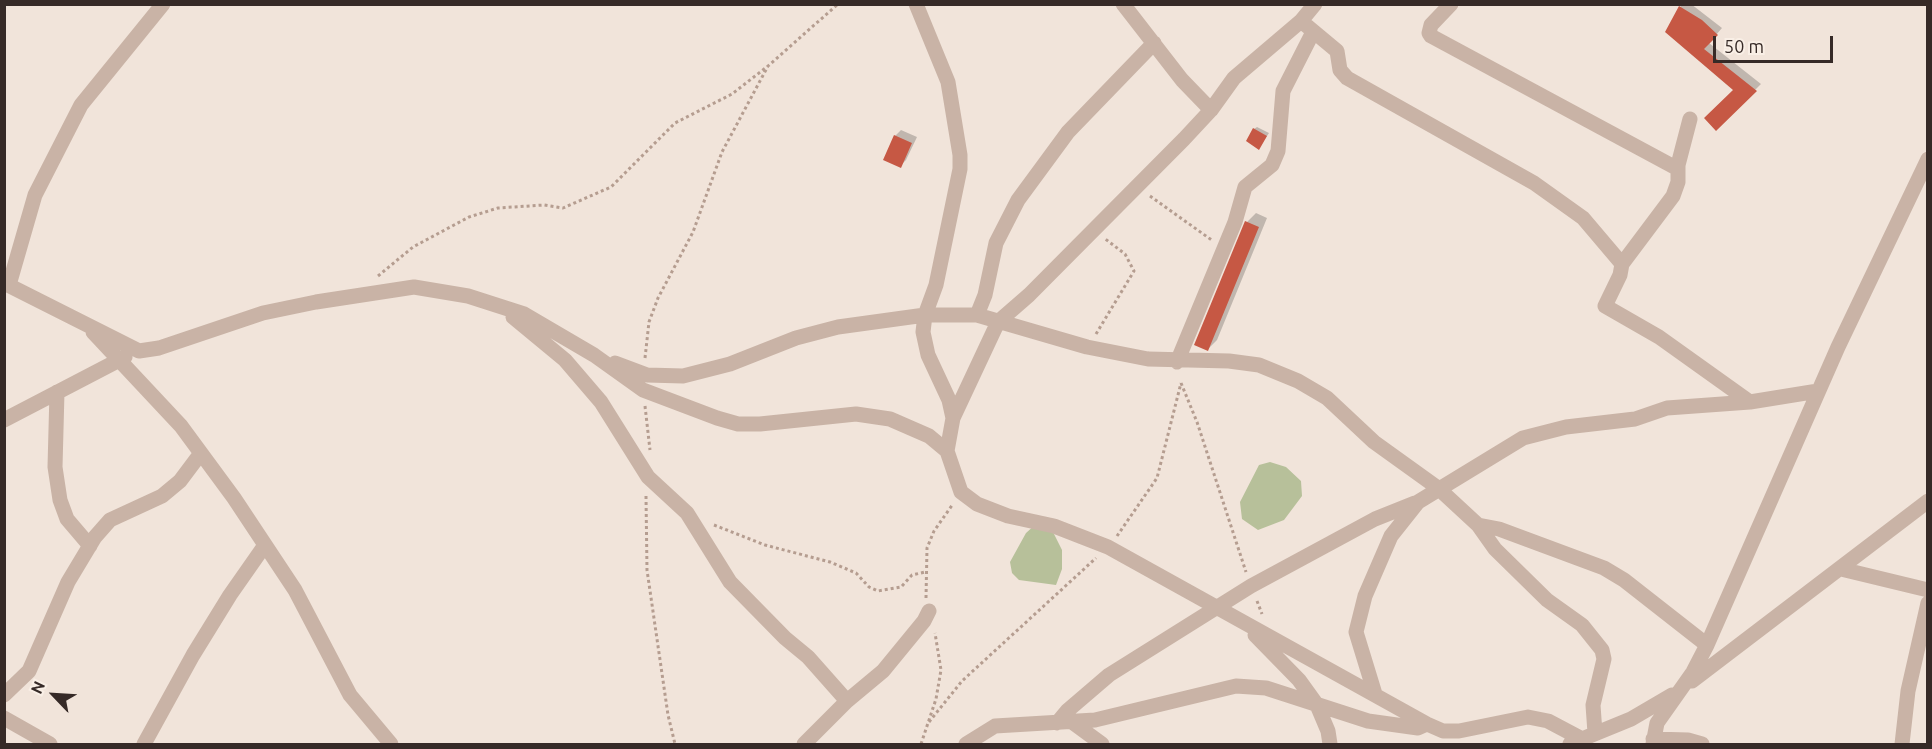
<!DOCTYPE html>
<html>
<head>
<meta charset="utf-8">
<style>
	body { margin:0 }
	#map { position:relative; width:1932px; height:749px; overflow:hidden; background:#f1e4da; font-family:Ubuntu,sans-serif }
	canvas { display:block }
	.frame { position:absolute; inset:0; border:6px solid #362a27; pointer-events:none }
	.north { position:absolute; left:24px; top:665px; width:60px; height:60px; -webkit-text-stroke:4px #f9efe6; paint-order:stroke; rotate:295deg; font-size:16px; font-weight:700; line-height:24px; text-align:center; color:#362a27 }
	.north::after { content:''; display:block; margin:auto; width:21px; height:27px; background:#362a27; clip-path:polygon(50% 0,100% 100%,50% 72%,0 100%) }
	.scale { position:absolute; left:1713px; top:36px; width:120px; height:27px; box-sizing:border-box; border:3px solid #362a27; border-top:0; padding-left:8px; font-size:18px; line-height:21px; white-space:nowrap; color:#362a27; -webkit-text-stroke:4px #f9efe6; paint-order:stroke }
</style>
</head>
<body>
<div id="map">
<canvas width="1932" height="749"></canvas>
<div class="frame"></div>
<div class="north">N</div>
<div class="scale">50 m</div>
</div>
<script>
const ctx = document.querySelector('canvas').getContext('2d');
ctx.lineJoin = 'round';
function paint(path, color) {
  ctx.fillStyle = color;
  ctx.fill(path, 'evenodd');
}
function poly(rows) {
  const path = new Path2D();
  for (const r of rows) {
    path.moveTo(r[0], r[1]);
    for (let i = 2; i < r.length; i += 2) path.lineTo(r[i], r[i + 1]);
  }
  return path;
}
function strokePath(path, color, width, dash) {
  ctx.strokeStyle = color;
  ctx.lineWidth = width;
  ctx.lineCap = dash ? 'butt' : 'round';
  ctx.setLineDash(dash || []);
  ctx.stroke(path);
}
const green = poly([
	[1270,462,1286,467,1301,481,1302,496,1284,520,1258,530,1242,519,1240,502,1259,465],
	[1036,524,1052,530,1062,550,1062,569,1056,585,1019,580,1012,573,1010,562,1026,533]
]);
const shadow = poly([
	[1682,4,1691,4,1722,28,1709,43,1761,84,1716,129,1735,90,1667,31],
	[1257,127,1269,133,1259,148,1254,129],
	[901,130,917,137,906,160,900,166,895,136],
	[1256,213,1267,218,1217,340,1208,349,1247,222]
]);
const building = poly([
	[1679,6,1702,20,1718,35,1704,49,1757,91,1716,131,1704,118,1733,90,1665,32],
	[1253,128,1267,136,1259,150,1246,141],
	[894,135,912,143,901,168,883,160],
	[1245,221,1259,227,1208,351,1194,345]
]);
const path = poly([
	[1150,196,1213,241],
	[378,276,413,247,469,217,498,208,544,205,563,208,611,187,675,123,732,94,768,66,838,4],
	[1096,334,1134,271,1125,254,1104,238],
	[645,358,649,322,658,298,693,232,722,152,768,66],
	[1181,383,1197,422,1246,572],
	[645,406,650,450],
	[646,496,647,570,668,715,675,744],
	[714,525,765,545,830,562,856,573,869,587,878,591,901,587,912,575,925,572],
	[1117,536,1157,478,1181,383],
	[926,598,927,548,934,531,953,504],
	[1257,601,1262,614],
	[929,722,962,681,1096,558],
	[921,744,936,699,941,670,935,633]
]);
const minor = poly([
	[916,4,948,82,960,155,960,169,936,285,925,315,923,332,928,355,949,400,953,418,947,451],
	[1123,4,1182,80,1211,110],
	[1451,4,1431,25,1429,33,1431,36,1678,169],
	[1301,21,1337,51,1340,70,1347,78,1534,183,1583,218,1622,264],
	[1690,119,1678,165,1678,182,1673,196,1622,264,1620,275,1605,306,1659,337,1750,402],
	[4,283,139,351,159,348,263,313,316,302,414,287,468,296,524,314,594,355,643,390,717,418,738,424,760,424,856,414,890,419,929,436,947,451,961,492,977,504,1008,516,1054,526,1108,547,1427,724,1443,731,1459,731,1528,717,1548,721,1582,739],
	[9,285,35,195,81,105,163,4],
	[977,315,985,295,996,243,1018,200,1068,132,1154,43],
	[513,317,565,360,601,402,648,477,687,513,730,582,785,638,808,657,847,701,883,671,924,621,929,611],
	[93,332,181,426,234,498,295,590,350,695,391,744],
	[1177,362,1235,222,1245,187,1272,165,1278,151,1283,91,1313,32],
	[615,363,647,375,683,376,730,364,796,338,838,327,925,315,977,315,1087,347,1148,359,1229,361,1259,365,1298,381,1327,398,1374,442,1438,488,1478,525,1499,529,1604,568,1624,580,1707,645],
	[57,392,55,467,60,500,67,519,90,546],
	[953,418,998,322,1029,295,1184,139,1211,110,1234,78,1301,21,1315,4],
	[4,420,125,357],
	[1478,525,1495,549,1547,600,1582,625,1602,650,1604,659,1593,705,1595,733],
	[1841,569,1928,590],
	[1255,635,1299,680,1317,705,1328,731,1330,744],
	[1692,681,1928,501],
	[1375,694,1356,632,1365,596,1391,536,1418,502,1523,438,1566,427,1635,419,1667,408,1750,402,1818,391],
	[4,695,29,671,68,582,95,537,110,520,162,496,180,481,201,453],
	[4,718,50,744],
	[1072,722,1102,744],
	[1057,723,1067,711,1109,675,1251,586,1375,519,1415,503],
	[1653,739,1688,740,1702,744],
	[144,744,193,655,230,595,265,545],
	[804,744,847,701],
	[966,744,995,726,1095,720,1236,686,1266,688,1368,721,1418,728,1427,724],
	[1570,744,1631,719,1672,695],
	[1653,744,1657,723,1693,672,1707,645,1838,347,1928,159],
	[1902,744,1908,691,1928,603]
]);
paint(green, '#b7c09a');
paint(shadow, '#0003');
paint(building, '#c65844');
strokePath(path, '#b59d90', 3, [3, 3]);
strokePath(minor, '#c9b3a6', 15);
</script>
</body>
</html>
